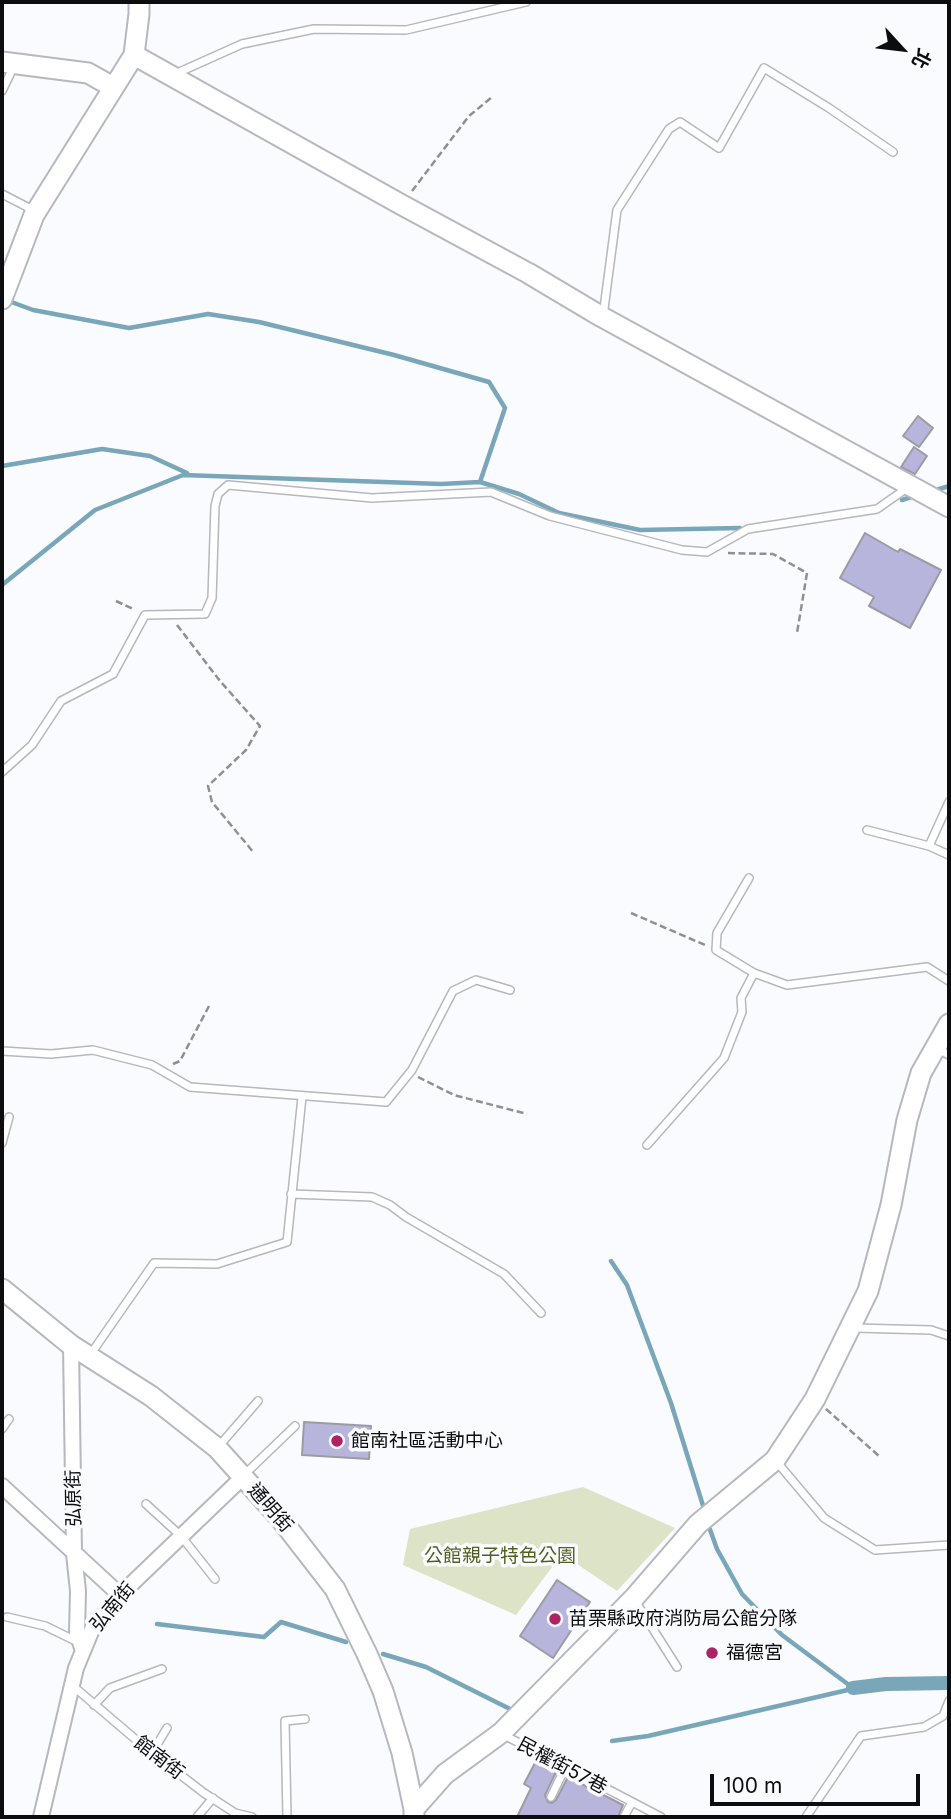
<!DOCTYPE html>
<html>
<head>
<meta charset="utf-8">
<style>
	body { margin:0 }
	#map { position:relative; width:951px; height:1819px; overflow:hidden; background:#fafbfe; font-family:Inter,"Noto Sans TC",sans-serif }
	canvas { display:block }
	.frame { position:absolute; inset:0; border:4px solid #0d0d10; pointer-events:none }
	.north { position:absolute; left:867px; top:14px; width:70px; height:70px; -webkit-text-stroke:5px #fafbfe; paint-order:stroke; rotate:117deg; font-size:19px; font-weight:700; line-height:28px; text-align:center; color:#0d0d10 }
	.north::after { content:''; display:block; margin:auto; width:24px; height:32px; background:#0d0d10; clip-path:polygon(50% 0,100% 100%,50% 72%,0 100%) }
	.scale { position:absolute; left:710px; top:1774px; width:210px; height:32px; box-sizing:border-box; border:4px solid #0d0d10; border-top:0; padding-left:9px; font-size:21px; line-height:24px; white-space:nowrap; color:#0d0d10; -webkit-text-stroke:5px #fafbfe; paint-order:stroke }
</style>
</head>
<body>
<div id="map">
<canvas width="951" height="1819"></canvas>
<div class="frame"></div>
<div class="north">北</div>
<div class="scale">100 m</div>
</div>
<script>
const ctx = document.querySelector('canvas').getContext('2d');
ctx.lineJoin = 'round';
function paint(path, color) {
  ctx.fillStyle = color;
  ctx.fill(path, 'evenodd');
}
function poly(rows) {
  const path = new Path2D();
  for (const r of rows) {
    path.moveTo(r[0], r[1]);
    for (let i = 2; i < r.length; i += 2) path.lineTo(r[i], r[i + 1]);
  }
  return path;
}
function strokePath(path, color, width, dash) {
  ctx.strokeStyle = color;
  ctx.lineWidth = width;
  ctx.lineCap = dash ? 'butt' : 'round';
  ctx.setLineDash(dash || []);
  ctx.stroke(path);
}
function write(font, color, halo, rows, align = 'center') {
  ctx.font = font + ' Inter,"Noto Sans TC",sans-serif';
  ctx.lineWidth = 7;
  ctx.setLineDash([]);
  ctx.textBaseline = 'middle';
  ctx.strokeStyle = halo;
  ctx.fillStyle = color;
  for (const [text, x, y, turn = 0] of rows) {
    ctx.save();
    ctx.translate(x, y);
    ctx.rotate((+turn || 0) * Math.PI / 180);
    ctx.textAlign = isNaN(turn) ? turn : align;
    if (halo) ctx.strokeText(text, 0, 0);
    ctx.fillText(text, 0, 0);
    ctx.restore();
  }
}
const green = poly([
	[583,1487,675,1528,617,1591,562,1554,516,1615,403,1565,410,1529]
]);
const stream = poly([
	[6,300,33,310,129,328,208,314,259,322,394,355,489,382,505,408,480,482],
	[2,466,102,449,150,456,187,473],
	[933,491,949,486],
	[902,500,914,496],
	[2,585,95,510,183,475,441,484,480,482,519,494,559,513,640,530,740,528],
	[611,1261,627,1285,671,1403,705,1512],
	[708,1524,717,1549,742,1594,782,1635,853,1688],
	[157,1624,264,1637,281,1622,346,1642],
	[383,1654,426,1667,514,1711],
	[612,1741,648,1736,852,1689]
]);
const canal = poly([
	[853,1688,886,1684,949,1683]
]);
const building = poly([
	[918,416,933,428,919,447,903,436,918,416],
	[914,447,927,456,915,474,901,467,914,447],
	[865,533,898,552,900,549,941,570,910,628,869,606,874,597,840,578,865,533],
	[304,1422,371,1426,369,1459,302,1455,304,1422],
	[557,1580,590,1602,553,1658,520,1636,557,1580],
	[537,1759,557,1770,545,1795,548,1802,552,1803,556,1800,568,1777,623,1805,618,1817,517,1817,531,1788,524,1784,537,1759]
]);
const path = poly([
	[412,191,469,116,492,97],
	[728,553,773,554,807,573,797,633],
	[116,601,135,610],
	[177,625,220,681,260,726,246,750,208,786,212,802,254,853],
	[631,913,705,945],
	[173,1064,180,1061,209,1006],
	[418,1077,454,1095,527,1114],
	[826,1409,879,1456]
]);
const lane = poly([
	[175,74,242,44,314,29,406,30,526,2],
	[2,91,14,66],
	[2,194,35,211],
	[603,316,617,210,669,129,680,122,719,148,764,68,829,108,893,152],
	[2,772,32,745,61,701,113,674,145,615,205,614,212,598,215,506,218,494,228,485,372,498,491,492,550,516,682,550,707,552,748,529,877,509,907,488],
	[867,830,929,846,949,855],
	[929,846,949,802],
	[754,973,787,985,927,967,949,981],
	[936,1048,949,1055],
	[2,1051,51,1054,93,1050,152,1065,190,1087,386,1102,412,1070,453,991,476,980,510,990],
	[2,1143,9,1117],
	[647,1145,724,1058,742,1012,741,998,754,973,716,950,717,933,749,878],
	[291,1194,372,1197,390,1205,406,1217,504,1274,541,1313],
	[854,1328,931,1330,949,1336],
	[90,1355,154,1263,217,1264,287,1242,302,1097],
	[2,1429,9,1419],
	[219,1446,258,1401],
	[776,1461,824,1518,875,1550,949,1545],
	[245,1474,295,1426],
	[146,1504,181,1536,215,1579],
	[634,1599,677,1667],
	[7,1617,45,1626,78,1642],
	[73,1686,148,1750,204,1793,235,1813,252,1817],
	[94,1705,110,1688,162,1669],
	[502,1734,661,1817],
	[152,1753,167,1728],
	[551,1797,565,1768],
	[197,1817,213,1798],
	[287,1817,285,1721,305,1719],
	[624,1817,632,1802],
	[806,1817,861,1736,924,1727,943,1716,949,1701]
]);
const street = poly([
	[71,1345,74,1554,78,1591,77,1633,83,1651],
	[2,1486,120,1595],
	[41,1817,76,1668,93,1627,120,1595,243,1477]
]);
const secondary = poly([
	[134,55,402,205,528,273,602,317,949,507],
	[2,62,88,73,113,87],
	[2,299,34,215,134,55,139,14,139,2],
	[2,1289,71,1345,151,1396,217,1448,280,1518,335,1589,367,1654,383,1691,402,1753,414,1809,414,1817],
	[414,1809,445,1774,501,1733,634,1598,698,1524,775,1460,815,1399,868,1291,891,1205,907,1120,921,1073,949,1024]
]);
const markers = [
	[337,1441,7,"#ac2264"],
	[555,1619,7,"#ac2264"],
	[712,1653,7,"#ac2264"]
];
const poiNames = [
	["館南社區活動中心",351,1441],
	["苗栗縣政府消防局公館分隊",569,1619],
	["福德宮",726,1653]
];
const streetNames = [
	["弘原街",74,1498,-91],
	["通明街",270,1508,49],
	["弘南街",113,1607,-50],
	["館南街",159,1758,38],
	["民權街57巷",562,1766,28]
];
const parkNames = [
	["公館親子特色公園",500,1556]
];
paint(green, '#dce3c7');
strokePath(stream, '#79a6b9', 4.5);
strokePath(canal, '#79a6b9', 14);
paint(building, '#b8b5dd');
strokePath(building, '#9b9ba3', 2);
strokePath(lane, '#b6b7bf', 10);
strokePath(street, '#b6b7bf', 18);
strokePath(secondary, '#b6b7bf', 23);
strokePath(path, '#909093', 2.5, [7, 3.5]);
strokePath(lane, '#fff', 7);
strokePath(street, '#fff', 14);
strokePath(secondary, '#fff', 19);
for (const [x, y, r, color] of markers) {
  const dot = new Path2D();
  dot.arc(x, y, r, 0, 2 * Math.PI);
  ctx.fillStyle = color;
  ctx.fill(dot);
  strokePath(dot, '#fafbfe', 2.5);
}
write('19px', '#0d0d10', '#fafbfe', poiNames, 'left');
write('19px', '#0d0d10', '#fafbfe', streetNames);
write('19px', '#545e20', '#fafbfe', parkNames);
</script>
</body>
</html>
